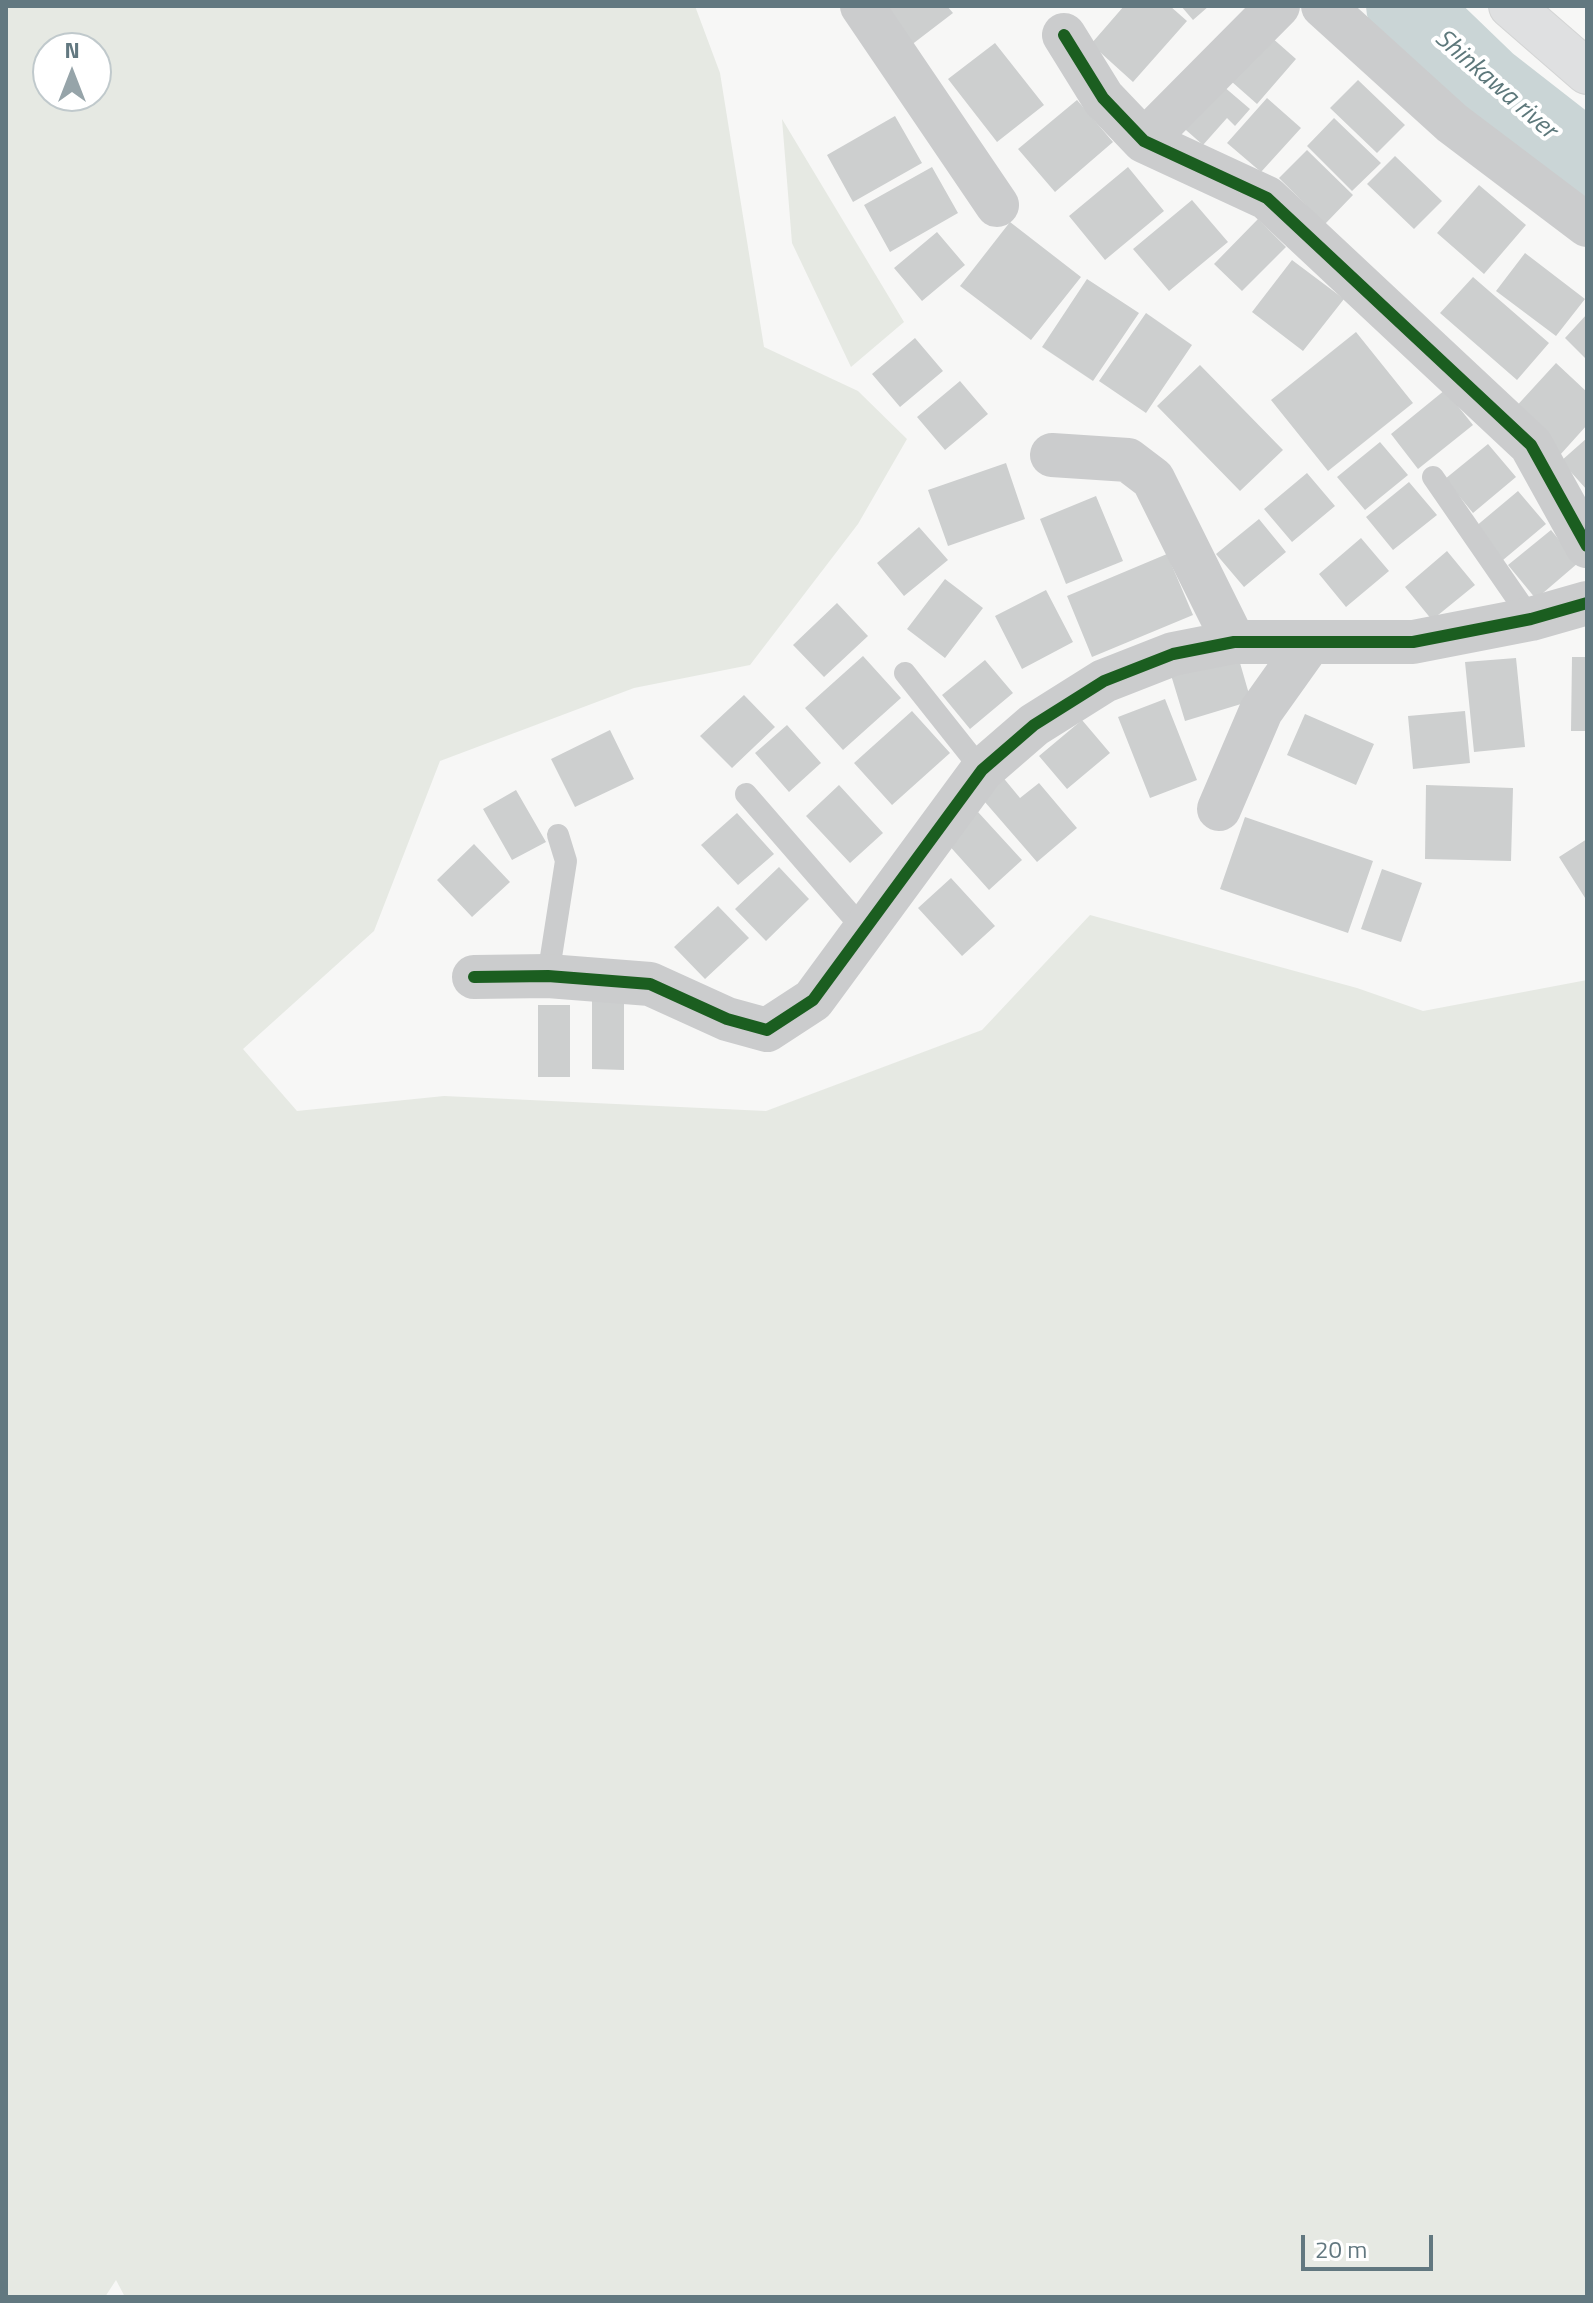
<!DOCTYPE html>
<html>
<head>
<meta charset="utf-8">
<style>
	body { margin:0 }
	#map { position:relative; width:1593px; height:2303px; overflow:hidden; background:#f7f7f6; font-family:"Titillium Web",sans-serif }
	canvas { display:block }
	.frame { position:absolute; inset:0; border:8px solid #627880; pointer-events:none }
	.north { position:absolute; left:32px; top:32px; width:80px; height:80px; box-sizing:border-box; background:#fff; border:2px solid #c0c9cc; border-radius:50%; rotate:0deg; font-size:22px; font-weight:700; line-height:32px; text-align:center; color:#627880 }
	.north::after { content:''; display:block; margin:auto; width:28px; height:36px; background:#96a4a9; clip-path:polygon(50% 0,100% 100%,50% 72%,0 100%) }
	.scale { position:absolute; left:1301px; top:2235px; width:132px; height:36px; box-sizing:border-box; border:4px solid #627880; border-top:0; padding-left:10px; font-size:24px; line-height:28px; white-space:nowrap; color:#627880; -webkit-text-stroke:6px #fff; paint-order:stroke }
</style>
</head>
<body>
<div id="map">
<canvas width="1593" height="2303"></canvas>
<div class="frame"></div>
<div class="north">N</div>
<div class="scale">20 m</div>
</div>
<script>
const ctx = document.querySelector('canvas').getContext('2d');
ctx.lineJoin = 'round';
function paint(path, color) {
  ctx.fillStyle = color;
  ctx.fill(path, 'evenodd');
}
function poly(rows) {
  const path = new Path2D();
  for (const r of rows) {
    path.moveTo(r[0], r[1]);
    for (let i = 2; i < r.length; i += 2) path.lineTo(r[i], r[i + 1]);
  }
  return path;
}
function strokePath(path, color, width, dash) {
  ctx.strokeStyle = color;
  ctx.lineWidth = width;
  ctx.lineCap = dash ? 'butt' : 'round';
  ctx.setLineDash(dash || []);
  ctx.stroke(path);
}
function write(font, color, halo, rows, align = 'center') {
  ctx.font = font + ' "Titillium Web",sans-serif';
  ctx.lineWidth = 8;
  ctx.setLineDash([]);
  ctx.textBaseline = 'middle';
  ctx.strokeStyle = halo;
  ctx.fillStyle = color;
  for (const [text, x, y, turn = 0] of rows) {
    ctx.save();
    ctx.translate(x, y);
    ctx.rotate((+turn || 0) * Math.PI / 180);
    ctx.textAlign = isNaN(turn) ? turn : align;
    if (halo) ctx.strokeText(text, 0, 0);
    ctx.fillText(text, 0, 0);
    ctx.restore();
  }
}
const green = poly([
	[6,6,695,6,720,73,764,347,858,391,907,439,858,524,750,665,634,688,440,761,374,931,243,1049,297,1111,444,1096,766,1111,982,1030,1090,915,1357,988,1423,1011,1587,980,1587,2297,125,2297,116,2280,105,2297,6,2297],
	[48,48,96,48,96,96,48,96],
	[782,119,904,322,851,367,792,243]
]);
const river = poly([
	[1406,6,1487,84,1587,162]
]);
const building = poly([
	[873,6,947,6,953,13,906,49],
	[1124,6,1170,6,1187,21,1133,82,1091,44],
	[1181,6,1209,6,1193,20],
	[1262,29,1296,59,1257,104,1223,74],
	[995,43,1044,105,997,142,948,79],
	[1216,80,1250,109,1235,126,1227,118,1203,145,1178,123],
	[1358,80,1405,125,1377,153,1330,108],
	[1267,98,1301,128,1261,172,1227,143],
	[1077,100,1113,142,1055,192,1018,149],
	[895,116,922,163,853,202,827,155],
	[1334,118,1381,163,1352,191,1307,146],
	[1307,150,1353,195,1325,224,1279,178],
	[1395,156,1442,201,1414,229,1367,184],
	[932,167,958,213,890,252,864,205],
	[1128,167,1164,211,1105,260,1069,216],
	[1479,185,1526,225,1484,274,1437,233],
	[1192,200,1228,242,1169,291,1133,249],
	[1258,219,1286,247,1242,291,1214,264],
	[1010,222,1081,277,1031,340,960,286],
	[937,232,965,265,922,301,894,268],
	[1525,253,1585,299,1556,336,1496,291],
	[1292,260,1344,299,1303,351,1252,312],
	[1473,277,1549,343,1517,380,1440,313],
	[1087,279,1139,313,1093,381,1042,347],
	[1146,313,1192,345,1146,413,1099,381],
	[1587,314,1587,360,1565,338],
	[1356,332,1413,403,1328,471,1271,400],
	[915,338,943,371,900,407,872,374],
	[1556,363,1587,392,1587,425,1560,455,1512,411],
	[1200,365,1283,450,1240,491,1157,406],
	[960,381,988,414,945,450,917,417],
	[1445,390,1473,425,1418,469,1391,434],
	[1587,438,1587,490,1561,461],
	[1380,442,1408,475,1365,510,1337,477],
	[1488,444,1516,477,1473,513,1445,479],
	[1006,463,1025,519,948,546,928,490],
	[1307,473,1335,506,1292,542,1264,509],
	[1409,482,1437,515,1393,550,1366,517],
	[1518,491,1546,524,1503,560,1475,527],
	[1096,496,1123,561,1066,584,1040,519],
	[1259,519,1286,552,1244,587,1216,554],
	[919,527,948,560,904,596,877,563],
	[1551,530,1578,563,1536,599,1508,565],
	[1361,538,1389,571,1346,607,1319,574],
	[1447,551,1475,585,1432,620,1405,587],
	[1167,554,1193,615,1092,657,1067,596],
	[945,579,983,608,945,658,907,629],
	[1046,590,1073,642,1022,669,995,616],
	[837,603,868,636,824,677,793,645],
	[863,656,901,698,843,750,805,708],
	[1238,656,1251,701,1185,721,1171,675],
	[1572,657,1587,657,1587,731,1571,731],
	[1516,658,1525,747,1474,752,1465,662],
	[985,660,1013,693,970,729,942,695],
	[744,695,775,727,732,768,700,736],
	[1165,699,1197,780,1150,798,1118,717],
	[912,711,950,753,892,805,854,763],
	[1465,711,1470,763,1413,769,1408,716],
	[1305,714,1374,744,1356,785,1287,755],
	[1082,720,1110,753,1067,789,1039,756],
	[787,725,821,763,789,792,755,753],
	[610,730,634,779,575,807,551,759],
	[1001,775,1020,798,1039,783,1077,828,1037,862,978,794],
	[839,785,883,833,850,863,806,816],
	[1426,785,1513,788,1511,861,1425,859],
	[516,790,546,842,512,860,483,809],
	[978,812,1022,860,989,890,946,842],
	[737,813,774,854,738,885,701,845],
	[1245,817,1373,861,1348,933,1220,889],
	[1587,839,1587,901,1559,857],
	[474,844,510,882,472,917,437,880],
	[779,867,809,899,766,941,735,909],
	[1382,869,1422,883,1401,942,1361,929],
	[951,878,995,926,962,956,918,908],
	[718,906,749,938,705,979,674,947],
	[592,997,624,998,624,1070,592,1069],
	[538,1005,570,1005,570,1077,538,1077]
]);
const lane = poly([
	[1433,477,1531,619],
	[905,673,982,770],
	[746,794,865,931],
	[548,976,566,861,558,835]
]);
const street = poly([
	[862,6,997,205],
	[1323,6,1452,123,1587,225],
	[1064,35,1103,98,1144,141,1267,198,1531,445,1587,546],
	[1144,141,1278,6],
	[1052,455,1128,460,1153,479,1234,642],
	[1219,809,1261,711,1308,645],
	[474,977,548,976,650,984,727,1019,767,1030,813,1000,982,770,1034,725,1104,681,1173,654,1234,642,1413,642,1531,619,1587,603]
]);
const primary = poly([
	[1511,6,1587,72]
]);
const cycleway = poly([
	[1064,35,1103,98,1144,141,1267,198,1531,445,1587,546],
	[474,977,548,976,650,984,727,1019,767,1030,813,1000,982,770,1034,725,1104,681,1173,654,1234,642,1413,642,1531,619,1587,603]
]);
const waterNames = [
	["Shinkawa river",1495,85,41]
];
paint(green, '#e6e9e3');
strokePath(river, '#cad5d6', 80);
paint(building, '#cdcfcf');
strokePath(primary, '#d3d4d4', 46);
strokePath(lane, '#cbcccd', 22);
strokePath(street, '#cbcccd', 44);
strokePath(primary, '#dfe0e1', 44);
strokePath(cycleway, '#1b5e20', 12);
write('italic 26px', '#5d787b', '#fff', waterNames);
</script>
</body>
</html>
